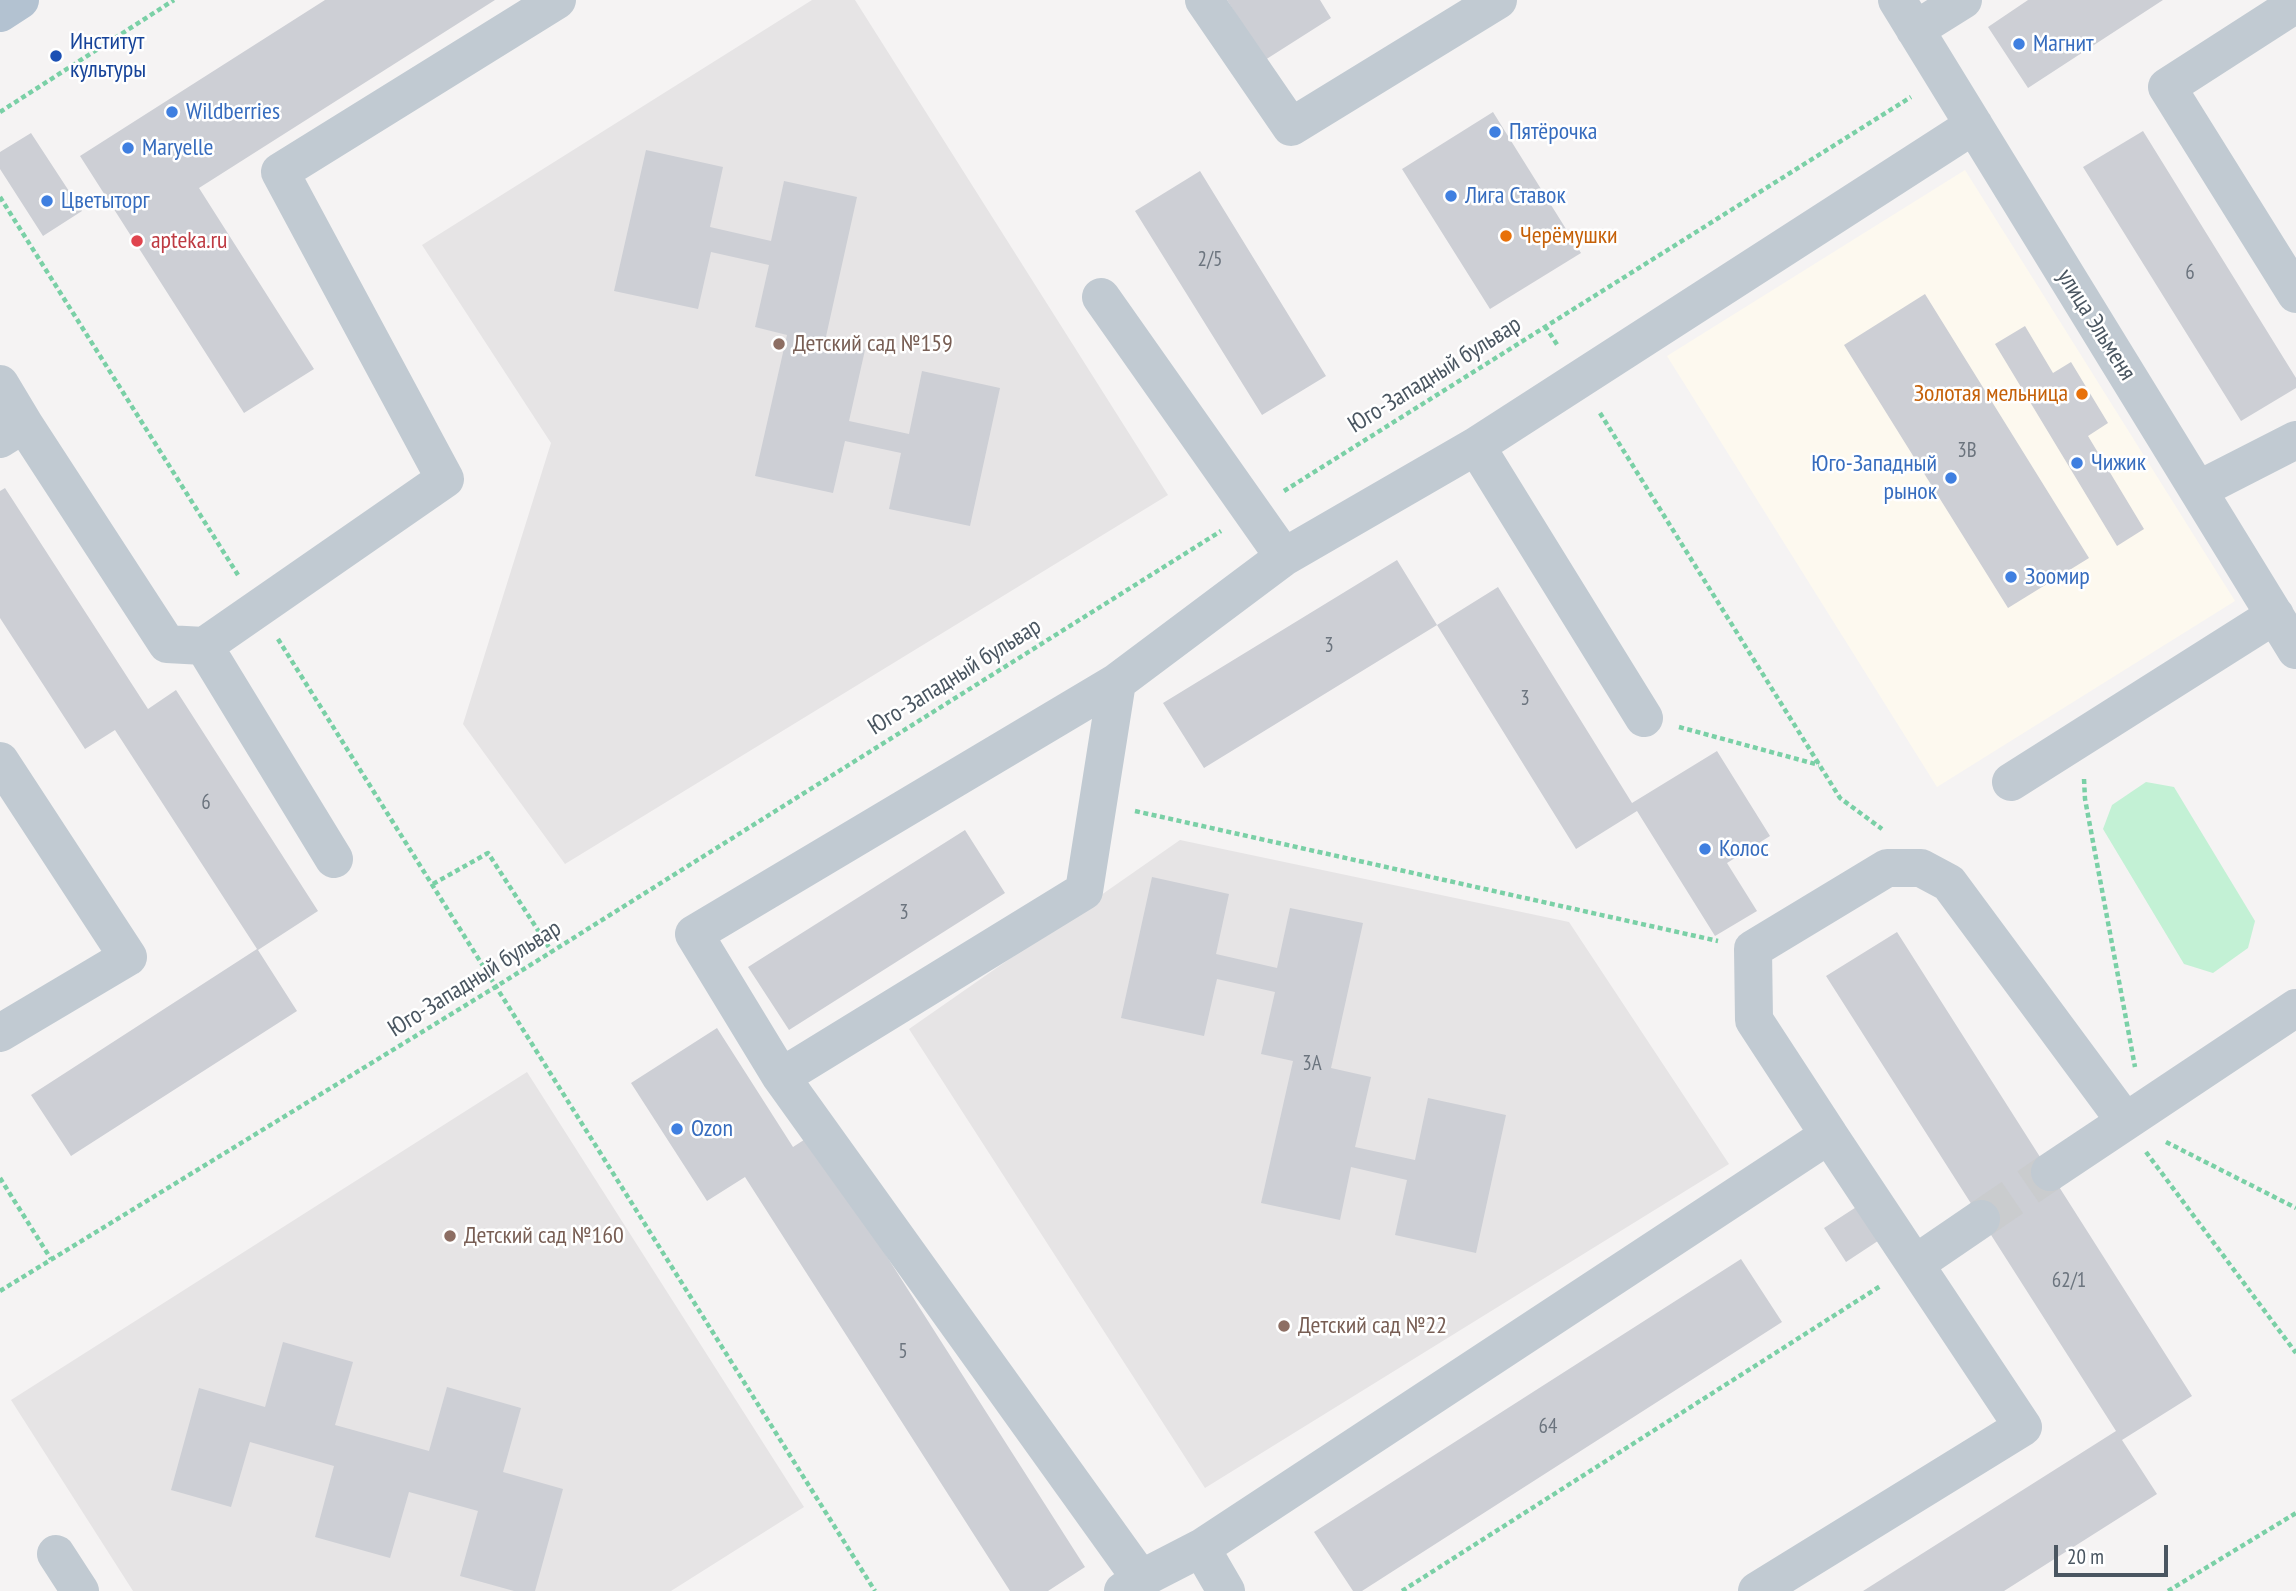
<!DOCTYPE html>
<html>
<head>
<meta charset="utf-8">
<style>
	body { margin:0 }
	#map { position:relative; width:2296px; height:1591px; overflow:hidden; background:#f5f3f3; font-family:"PT Sans Narrow",sans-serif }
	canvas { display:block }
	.scale { position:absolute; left:2054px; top:1545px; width:114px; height:32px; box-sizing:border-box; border:4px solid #4a5661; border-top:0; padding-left:9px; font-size:21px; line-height:24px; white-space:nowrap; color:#4a5661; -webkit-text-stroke:5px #fff; paint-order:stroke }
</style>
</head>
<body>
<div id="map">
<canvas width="2296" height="1591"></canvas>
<div class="scale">20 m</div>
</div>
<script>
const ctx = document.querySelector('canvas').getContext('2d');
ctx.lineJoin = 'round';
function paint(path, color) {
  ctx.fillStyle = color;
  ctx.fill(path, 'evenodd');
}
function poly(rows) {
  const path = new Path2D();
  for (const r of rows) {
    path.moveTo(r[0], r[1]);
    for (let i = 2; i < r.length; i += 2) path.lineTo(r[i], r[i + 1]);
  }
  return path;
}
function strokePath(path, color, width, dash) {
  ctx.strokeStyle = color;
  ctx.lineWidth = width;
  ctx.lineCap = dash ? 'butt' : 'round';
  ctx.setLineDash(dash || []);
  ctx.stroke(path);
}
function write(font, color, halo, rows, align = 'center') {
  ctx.font = font + ' "PT Sans Narrow",sans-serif';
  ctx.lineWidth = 5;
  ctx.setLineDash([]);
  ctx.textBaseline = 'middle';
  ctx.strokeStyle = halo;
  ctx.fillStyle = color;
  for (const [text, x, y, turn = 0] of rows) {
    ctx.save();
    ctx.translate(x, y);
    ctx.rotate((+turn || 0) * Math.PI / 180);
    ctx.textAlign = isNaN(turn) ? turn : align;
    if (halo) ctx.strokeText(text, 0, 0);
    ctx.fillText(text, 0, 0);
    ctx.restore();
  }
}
const commercial = poly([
	[1965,170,2235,601,1937,787,1667,356]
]);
const education = poly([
	[812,0,855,0,1168,495,565,864,463,724,551,443,422,245],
	[1180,840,1569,922,1729,1164,1205,1488,909,1029],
	[527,1072,804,1507,671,1591,133,1591,11,1400]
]);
const green = poly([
	[2146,782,2174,787,2255,921,2248,948,2213,973,2184,964,2103,829,2112,805]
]);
const building = poly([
	[325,0,495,0,199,188,314,369,244,413,80,156],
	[1227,0,1320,0,1331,18,1265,60],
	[2028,0,2163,0,2028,88,1988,27],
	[1493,112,1581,253,1490,309,1402,169],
	[2143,131,2296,378,2296,388,2241,421,2083,167],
	[31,133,82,211,43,236,0,169,0,152],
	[646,150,723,167,710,227,771,241,784,181,857,197,825,341,865,350,849,421,909,434,922,371,1000,388,970,526,889,509,901,453,845,441,833,493,755,476,787,335,755,327,769,265,711,252,698,309,614,291],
	[1200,171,1326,376,1262,415,1135,211],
	[1925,294,2089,558,2008,608,1844,345],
	[2025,326,2053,373,2071,362,2108,423,2088,436,2144,529,2117,546,1995,344],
	[5,488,148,709,176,690,318,911,258,950,297,1011,71,1156,31,1095,257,949,115,730,85,749,0,618,0,491],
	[1397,560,1437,625,1204,768,1163,703],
	[1498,587,1632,803,1717,751,1770,836,1727,863,1757,911,1715,936,1637,811,1576,849,1437,625],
	[965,830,1005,893,789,1030,748,967],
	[1152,877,1229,894,1216,954,1277,968,1290,908,1363,923,1331,1068,1371,1077,1355,1147,1415,1160,1428,1098,1506,1115,1476,1253,1395,1235,1407,1180,1351,1167,1340,1220,1261,1203,1293,1061,1261,1054,1275,992,1217,979,1204,1036,1121,1018],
	[1897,932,2192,1396,2122,1440,2157,1494,2004,1591,1863,1591,2116,1431,1826,976],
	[717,1028,793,1147,810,1136,1085,1567,1048,1591,1010,1591,745,1177,707,1201,631,1083],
	[1867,1200,1890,1233,1846,1262,1824,1228],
	[1741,1259,1782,1322,1362,1591,1353,1591,1314,1532],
	[283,1342,353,1362,335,1425,429,1451,447,1387,521,1408,503,1472,563,1489,535,1591,514,1591,460,1576,478,1511,409,1492,390,1558,315,1537,334,1466,250,1442,231,1507,171,1490,199,1388,265,1407]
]);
const minorTunnel = poly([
	[1981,1219,2050,1172]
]);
const path = poly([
	[0,112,174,0],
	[0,197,238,575],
	[1545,326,1558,346],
	[1600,413,1840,798,1882,829],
	[1284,491,1911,97],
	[278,639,875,1591],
	[1679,727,1819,765],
	[2084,779,2085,799,2135,1067],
	[1135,811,1718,941],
	[433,884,488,853,552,952],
	[2166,1142,2296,1208],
	[2146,1152,2296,1353],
	[0,1178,51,1259],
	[0,1291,497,986,1221,531],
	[1402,1591,1882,1285],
	[2168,1591,2296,1513]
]);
const minor = poly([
	[1204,0,1291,127,1498,0],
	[1897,0,2296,650],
	[2296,4,2167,87,2296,294],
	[1915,30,1963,0],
	[1101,297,1284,557],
	[0,384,24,424,0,439],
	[24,424,167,644,204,646,445,479,280,172,557,0],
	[1476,446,1644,718],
	[2198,490,2296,440],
	[204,646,334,859],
	[1117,682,1084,891,781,1077,694,934,1117,682,1284,557,1476,446,1974,125],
	[0,761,128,957,0,1033],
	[2011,782,2275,615],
	[781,1077,1141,1579,1123,1591],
	[1829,1135,1754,1020,1753,949,1887,868,1921,868,1949,883,2125,1121],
	[2050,1172,2296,1008],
	[1915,1264,1981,1219],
	[1201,1548,1226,1591],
	[56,1554,80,1591],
	[1141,1579,1201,1548,1829,1135,2023,1427,1757,1591]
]);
const major = poly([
	[0,13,20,0]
]);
const markers = [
	[2019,44,7,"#3f7fe0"],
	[56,56,7,"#1a4fb4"],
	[172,112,7,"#3f7fe0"],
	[1495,132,7,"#3f7fe0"],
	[128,148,7,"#3f7fe0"],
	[1451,196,7,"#3f7fe0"],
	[47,201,7,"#3f7fe0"],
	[1506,236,7,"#e8710a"],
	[137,241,7,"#e0444e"],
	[779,344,7,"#8d6e63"],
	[2082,394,7,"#e8710a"],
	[2077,463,7,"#3f7fe0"],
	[1951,478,7,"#3f7fe0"],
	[2011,577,7,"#3f7fe0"],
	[1705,849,7,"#3f7fe0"],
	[677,1129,7,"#3f7fe0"],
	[450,1236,7,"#8d6e63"],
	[1284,1326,7,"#8d6e63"]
];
const numberNames = [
	["2/5",1210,260],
	["6",2190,273],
	["3В",1967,451],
	["3",1329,646],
	["3",1525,699],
	["6",206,803],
	["3",904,913],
	["3А",1312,1064],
	["62/1",2069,1281],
	["5",903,1352],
	["64",1548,1427]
];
const transitNames = [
	["Институт",70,42],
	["культуры",70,70]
];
const shopNames = [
	["Магнит",2033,44],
	["Wildberries",186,112],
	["Пятёрочка",1509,132],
	["Maryelle",142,148],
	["Лига Ставок",1465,196],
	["Цветыторг",61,201],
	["Чижик",2091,463],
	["Юго-Западный",1937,464,"right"],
	["рынок",1937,492,"right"],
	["Зоомир",2025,577],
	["Колос",1719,849],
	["Ozon",691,1129]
];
const foodNames = [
	["Черёмушки",1520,236],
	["Золотая мельница",2068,394,"right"]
];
const healthNames = [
	["apteka.ru",151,241]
];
const streetNames = [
	["улица Эльменя",2096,325,58],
	["Юго-Западный бульвар",1435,375,-32],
	["Юго-Западный бульвар",955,677,-32],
	["Юго-Западный бульвар",475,979,-32]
];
const educationNames = [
	["Детский сад №159",793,344],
	["Детский сад №160",464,1236],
	["Детский сад №22",1298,1326]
];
paint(commercial, '#fdf9ef');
paint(education, '#e6e4e5');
paint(green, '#c3f1d5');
paint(building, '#cdcfd5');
strokePath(minorTunnel, '#caccce', 38, [38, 19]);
strokePath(path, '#7ad0a6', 4.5, [5, 3.5]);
strokePath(minor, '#c1cad2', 38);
strokePath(major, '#b3c2d1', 38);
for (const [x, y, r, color] of markers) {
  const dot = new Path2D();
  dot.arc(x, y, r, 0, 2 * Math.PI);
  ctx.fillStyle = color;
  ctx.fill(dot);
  strokePath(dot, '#fff', 2.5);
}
write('21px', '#6b747e', null, numberNames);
write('24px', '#164399', '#fff', transitNames, 'left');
write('24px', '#366cbe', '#fff', shopNames, 'left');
write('24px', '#c56008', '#fff', foodNames, 'left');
write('24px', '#be3a42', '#fff', healthNames, 'left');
write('24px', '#4a5661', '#fff', streetNames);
write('24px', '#785e54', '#fff', educationNames, 'left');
</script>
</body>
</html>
